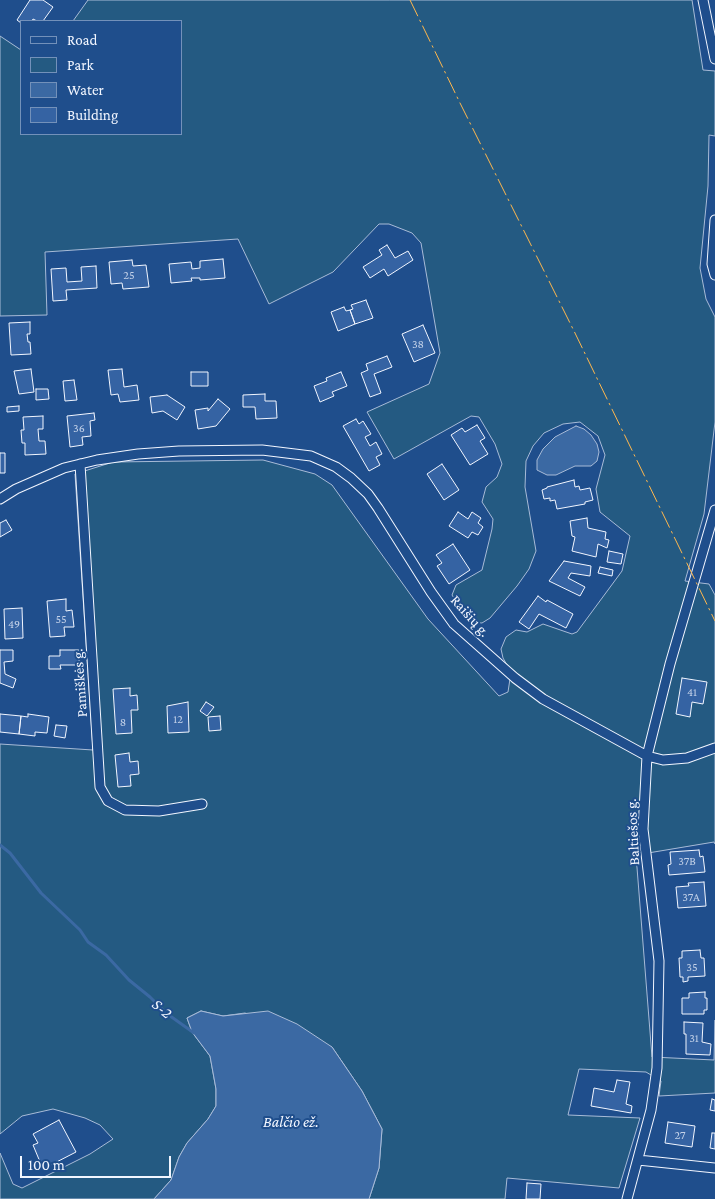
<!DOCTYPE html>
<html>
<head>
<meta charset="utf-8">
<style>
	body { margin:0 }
	#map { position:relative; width:715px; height:1199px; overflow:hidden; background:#1f4e8c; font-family:"Crimson Pro",serif }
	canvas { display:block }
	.legend { position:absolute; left:20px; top:20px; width:162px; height:115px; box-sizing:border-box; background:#1f4e8c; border:1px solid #7391ba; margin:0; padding:6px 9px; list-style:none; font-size:15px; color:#f2f6ff }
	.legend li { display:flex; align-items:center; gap:10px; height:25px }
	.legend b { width:25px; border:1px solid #7391ba }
	.scale { position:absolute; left:20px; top:1156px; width:151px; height:22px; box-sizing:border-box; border:2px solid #f2f6ff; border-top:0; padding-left:6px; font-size:15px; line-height:18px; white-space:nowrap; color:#f2f6ff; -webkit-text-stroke:4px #1f4e8c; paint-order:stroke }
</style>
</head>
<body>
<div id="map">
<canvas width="715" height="1199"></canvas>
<ul class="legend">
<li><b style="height:6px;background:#1f4e8c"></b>Road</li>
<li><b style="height:14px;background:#245a82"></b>Park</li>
<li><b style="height:14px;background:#3b69a3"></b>Water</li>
<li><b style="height:14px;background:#3563a3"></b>Building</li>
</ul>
<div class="scale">100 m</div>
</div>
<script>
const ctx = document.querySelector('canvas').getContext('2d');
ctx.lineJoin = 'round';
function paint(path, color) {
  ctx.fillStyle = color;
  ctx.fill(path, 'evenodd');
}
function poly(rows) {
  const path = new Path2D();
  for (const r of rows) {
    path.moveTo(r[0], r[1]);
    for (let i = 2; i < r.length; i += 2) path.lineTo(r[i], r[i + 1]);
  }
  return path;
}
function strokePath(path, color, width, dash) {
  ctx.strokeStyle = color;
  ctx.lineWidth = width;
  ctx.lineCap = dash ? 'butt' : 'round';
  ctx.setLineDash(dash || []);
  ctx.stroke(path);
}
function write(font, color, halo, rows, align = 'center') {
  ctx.font = font + ' "Crimson Pro",serif';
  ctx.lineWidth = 4;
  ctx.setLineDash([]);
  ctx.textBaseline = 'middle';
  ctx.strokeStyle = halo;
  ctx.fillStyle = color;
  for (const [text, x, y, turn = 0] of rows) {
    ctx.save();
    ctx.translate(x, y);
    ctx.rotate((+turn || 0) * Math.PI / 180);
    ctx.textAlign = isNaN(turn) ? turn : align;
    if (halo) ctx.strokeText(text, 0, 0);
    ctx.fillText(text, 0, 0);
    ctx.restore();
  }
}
const green = poly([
	[88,0,692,0,703,70,715,71,715,136,709,135,708,186,700,268,706,299,715,317,715,422,704,514,685,581,709,584,715,595,715,844,714,842,636,855,652,1057,714,1060,715,1020,715,1093,659,1096,661,1081,646,1072,579,1069,568,1115,640,1118,619,1188,507,1178,505,1199,369,1199,379,1168,382,1129,362,1091,332,1047,245,1013,223,1016,201,1011,187,1018,192,1032,210,1056,216,1089,216,1106,208,1119,187,1143,179,1157,171,1180,154,1199,0,1199,0,1153,13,1184,22,1188,90,1154,113,1139,100,1125,85,1118,53,1109,22,1116,0,1134,0,744,93,750,75,474,113,462,263,460,315,474,332,485,428,619,499,696,508,692,511,672,503,658,501,649,506,637,516,630,527,632,543,624,572,634,577,632,622,571,630,536,600,512,596,489,605,455,598,436,580,422,563,424,544,433,533,446,526,461,525,487,536,551,529,569,517,586,490,618,482,623,474,622,466,617,452,595,456,585,482,570,492,529,493,519,482,502,486,487,497,477,502,464,495,444,479,417,471,416,394,459,367,412,429,384,440,353,421,243,412,233,389,224,379,224,333,272,269,304,238,239,45,252,47,315,0,316,0,36,21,50,21,134,181,134,181,21,73,21,88,0]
]);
const water = poly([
	[576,426,584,429,591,435,597,444,599,452,597,461,591,466,575,466,556,475,547,475,537,470,537,460,543,449,555,437,576,426],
	[201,1011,223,1016,268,1011,297,1024,332,1047,362,1091,382,1129,379,1168,369,1199,154,1199,171,1180,179,1157,187,1143,208,1119,216,1106,216,1089,210,1056,192,1032,187,1018,201,1011]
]);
const stream = poly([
	[0,845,10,853,41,893,80,930,88,942,106,955,129,980,150,997,166,1013,194,1033]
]);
const building = poly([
	[30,0,43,0,53,7,43,21,37,21,33,19,32,21,21,21,21,23,17,20,30,0],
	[387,245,395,258,408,251,413,260,388,276,384,269,370,278,363,267,382,255,379,250,387,245],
	[223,259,225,278,200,280,200,278,191,278,192,281,171,283,169,264,191,262,192,269,200,268,200,261,223,259],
	[132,260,133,266,146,265,149,287,123,289,122,283,111,284,109,262,132,260],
	[96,266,97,288,66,290,67,300,53,301,51,269,66,268,67,282,82,281,81,267,96,266],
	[366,300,373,318,355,324,350,310,353,309,351,305,366,300],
	[344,307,346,311,350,310,355,324,338,331,331,312,344,307],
	[30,322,30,334,27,334,28,342,30,342,31,354,11,355,9,323,30,322],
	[423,325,435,353,414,362,402,334,423,325],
	[387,356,392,367,374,374,381,393,370,397,361,373,368,370,366,364,387,356],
	[31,369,34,392,19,394,14,371,31,369],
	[122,369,124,387,137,385,139,400,120,402,118,394,111,395,108,370,122,369],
	[191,372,208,372,208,386,191,386,191,372],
	[341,372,347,386,332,392,334,396,320,402,314,386,327,381,326,378,341,372],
	[74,380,77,400,65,401,63,381,74,380],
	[36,389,48,389,49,399,36,400,36,389],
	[265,394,265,401,276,401,277,418,256,419,255,407,243,407,243,395,265,394],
	[167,395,185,407,177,420,163,411,152,413,150,397,167,395],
	[218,399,230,409,216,426,198,429,195,410,208,408,208,411,218,399],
	[19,406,19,411,7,412,7,407,19,406],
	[94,413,95,420,90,421,91,436,82,437,83,445,70,447,67,416,94,413],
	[43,416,43,429,38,429,39,441,45,441,46,454,25,455,25,443,22,443,21,430,24,430,23,417,43,416],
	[356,419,359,424,363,421,371,434,365,437,370,446,376,442,382,454,376,457,380,465,369,471,343,426,356,419],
	[477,425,485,438,480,441,488,454,470,465,451,435,462,428,465,432,477,425],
	[0,453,5,453,5,473,0,473,0,453],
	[442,464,459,490,444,500,427,474,442,464],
	[574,480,575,487,579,486,580,490,590,488,593,500,585,502,585,504,557,509,555,500,550,501,550,498,544,499,542,490,547,488,547,487,574,480],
	[458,512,468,519,472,512,481,518,478,523,483,527,478,535,472,532,468,538,449,526,458,512],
	[587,518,588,528,606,532,605,539,609,540,607,548,598,544,596,557,572,551,575,537,572,536,570,521,587,518],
	[6,520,12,530,0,537,0,523,6,520],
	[453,544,470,570,449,584,437,566,442,563,436,555,453,544],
	[609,551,623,554,621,564,607,562,609,551],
	[564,561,591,566,590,576,571,573,568,578,585,587,580,596,549,581,564,561],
	[600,567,613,570,612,576,598,573,600,567],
	[538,596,546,602,547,600,573,614,566,628,539,614,529,629,519,622,538,596],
	[66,599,66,611,72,610,74,627,64,627,65,636,50,637,47,601,66,599],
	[22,608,23,638,5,639,4,609,22,608],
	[0,650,13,650,13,661,4,662,5,674,16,679,13,688,0,683,0,650],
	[60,650,79,650,79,665,60,665,61,669,49,669,49,656,60,656,60,650],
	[682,678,707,682,703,704,692,702,690,717,676,714,682,678],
	[130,688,130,696,137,695,138,710,131,710,132,733,116,734,113,689,130,688],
	[188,702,189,732,168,733,167,706,188,702],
	[206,702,214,707,207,716,200,711,206,702],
	[0,714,21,716,19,734,0,732,0,714],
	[28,714,49,717,47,733,35,732,35,736,19,734,21,716,28,717,28,714],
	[220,716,221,730,209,731,208,717,220,716],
	[56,725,67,726,65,738,54,736,56,725],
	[129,753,130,762,138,761,139,774,130,775,131,786,118,787,115,755,129,753],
	[699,850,700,857,703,856,705,872,669,875,668,865,671,864,670,852,699,850],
	[704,882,706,906,678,908,676,887,689,886,688,883,704,882],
	[700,950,701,958,704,958,705,976,688,977,688,981,683,982,683,977,680,977,679,958,682,958,682,951,700,950],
	[705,992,705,998,707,998,707,1010,704,1010,704,1014,682,1014,682,998,689,998,689,993,705,992],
	[684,1022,703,1023,702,1042,711,1044,710,1055,686,1054,686,1034,684,1034,684,1022],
	[617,1080,630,1082,626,1104,632,1106,631,1113,591,1106,594,1088,614,1092,617,1080],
	[712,1099,715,1100,715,1111,710,1110,712,1099],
	[59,1120,76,1152,43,1169,33,1145,38,1143,33,1134,59,1120],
	[668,1122,695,1126,692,1147,665,1143,668,1122],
	[712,1133,715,1133,715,1149,710,1148,712,1133],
	[527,1183,541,1184,540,1199,526,1199,527,1183]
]);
const street = poly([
	[703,0,715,59],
	[715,220,712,264,715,275],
	[80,464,100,787,108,801,125,810,159,811,202,804],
	[0,499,16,489,64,468,97,460,138,454,179,451,262,450,311,456,336,467,351,478,368,494,378,508,431,592,454,624,515,678,543,699,647,756,663,760,687,758,715,748],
	[638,1160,715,1168],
	[627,1199,651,1110,657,1068,659,961,643,829,647,756,670,664,715,510]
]);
const power = poly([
	[410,0,460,103,574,331,715,621]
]);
const numberNames = [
	["25",129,275],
	["38",418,344],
	["36",79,428],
	["55",61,619],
	["49",14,624],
	["41",692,692],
	["12",178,719],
	["8",123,722],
	["37B",687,861],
	["37A",691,897],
	["35",692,967],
	["31",694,1038],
	["27",680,1135]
];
const streetNames = [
	["Raišių g.",470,616,48],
	["Pamiškės g.",80,683,-94],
	["Baltiešos g.",633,832,-93]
];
const waterNames = [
	["S-2",162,1009,40],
	["Balčio ež.",291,1122]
];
paint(green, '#245a82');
strokePath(green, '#a8bbd7', 1);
paint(water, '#3b69a3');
strokePath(water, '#a8bbd7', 1);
strokePath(stream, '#3b69a3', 3);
paint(building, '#3563a3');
strokePath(building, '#f2f6ff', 1);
strokePath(street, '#f2f6ff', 11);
strokePath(street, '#1f4e8c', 9);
strokePath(power, '#ffb74d', 1, [18, 4, 2.5, 4]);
write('12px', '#c3d1e8', null, numberNames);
write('15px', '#f2f6ff', '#1f4e8c', streetNames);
write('italic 16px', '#f2f6ff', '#1f4e8c', waterNames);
</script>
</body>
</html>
